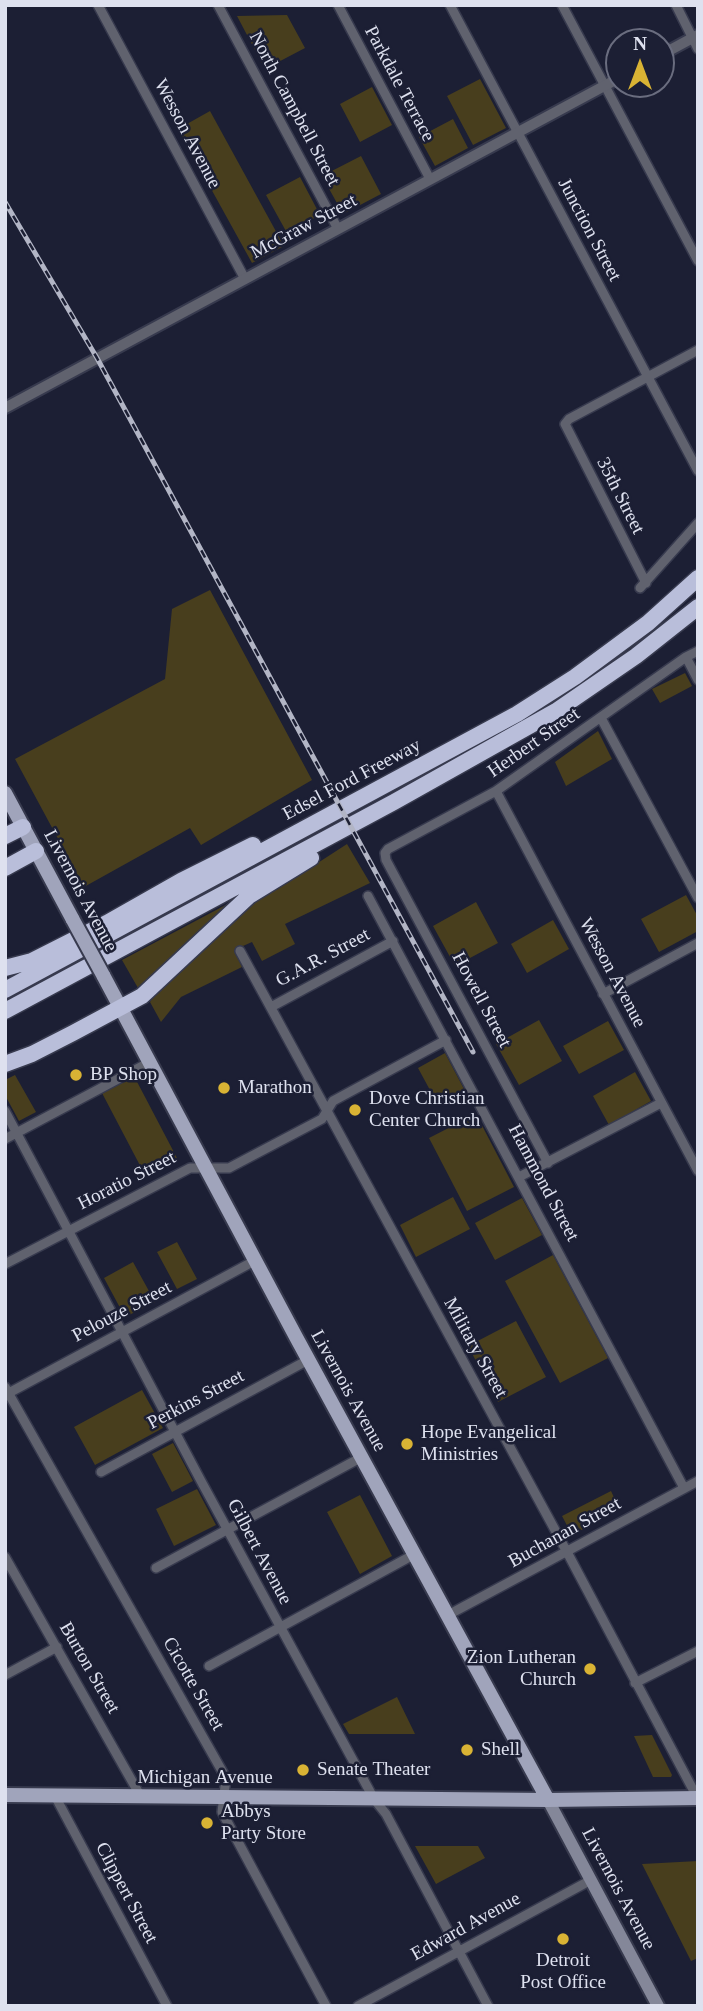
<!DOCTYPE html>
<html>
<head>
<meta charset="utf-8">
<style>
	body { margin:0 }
	#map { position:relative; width:703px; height:2011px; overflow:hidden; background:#1c1f34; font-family:"Times New Roman",serif }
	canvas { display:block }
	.frame { position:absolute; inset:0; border:7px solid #dee1ef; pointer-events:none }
	.north { position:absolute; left:605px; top:28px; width:70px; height:70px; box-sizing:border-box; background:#1c1f34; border:2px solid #6a6d7f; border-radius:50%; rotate:0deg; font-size:19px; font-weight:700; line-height:28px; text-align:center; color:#dee1ef }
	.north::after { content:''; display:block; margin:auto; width:24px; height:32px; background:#d9b334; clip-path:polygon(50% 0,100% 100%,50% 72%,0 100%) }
</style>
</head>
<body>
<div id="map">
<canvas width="703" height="2011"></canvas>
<div class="frame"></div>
<div class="north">N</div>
</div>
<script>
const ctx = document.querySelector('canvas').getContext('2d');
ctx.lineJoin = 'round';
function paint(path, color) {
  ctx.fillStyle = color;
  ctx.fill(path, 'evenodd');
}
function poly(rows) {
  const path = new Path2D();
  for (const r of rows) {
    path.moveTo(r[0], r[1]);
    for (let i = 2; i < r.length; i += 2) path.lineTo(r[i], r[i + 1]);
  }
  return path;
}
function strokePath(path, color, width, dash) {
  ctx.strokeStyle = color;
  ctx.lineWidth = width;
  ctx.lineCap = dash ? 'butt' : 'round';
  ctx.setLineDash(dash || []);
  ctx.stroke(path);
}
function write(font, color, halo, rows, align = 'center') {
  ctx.font = font + ' "Times New Roman",serif';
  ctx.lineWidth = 5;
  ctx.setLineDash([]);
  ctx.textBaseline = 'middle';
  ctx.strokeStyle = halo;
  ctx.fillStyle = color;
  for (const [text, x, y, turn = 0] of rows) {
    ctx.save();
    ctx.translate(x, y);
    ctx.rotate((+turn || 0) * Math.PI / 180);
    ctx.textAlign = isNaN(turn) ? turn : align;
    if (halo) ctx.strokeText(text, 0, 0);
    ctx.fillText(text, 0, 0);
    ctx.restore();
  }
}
const green = poly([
	[287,15,305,48,265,69,237,16],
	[480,79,506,128,473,145,447,96],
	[372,87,392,125,360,142,340,104],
	[210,111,284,246,252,263,178,129],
	[453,119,468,148,435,166,419,137],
	[361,156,381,194,343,214,322,176],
	[300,177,320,215,287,233,266,195],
	[210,590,312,780,201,845,190,828,84,887,15,759,165,679,172,609],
	[685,673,692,686,660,703,652,689],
	[598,731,612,759,566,786,555,762],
	[347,844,370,883,285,924,295,944,262,961,252,942,234,950,242,967,181,997,161,1022,150,1002,153,997,227,921,274,887,276,890],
	[686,895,698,917,698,931,659,952,641,919],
	[235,900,158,974,138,988,122,960],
	[476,902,498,943,455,966,433,926],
	[553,920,569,949,527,973,511,944],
	[539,1020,562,1061,519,1085,496,1044],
	[608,1021,624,1050,579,1074,563,1046],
	[445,1053,464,1089,437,1103,418,1068],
	[635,1072,651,1101,609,1125,593,1096],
	[15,1075,36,1112,19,1121,5,1095,5,1080],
	[134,1076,177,1158,145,1175,102,1093],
	[476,1114,514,1187,467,1211,429,1138],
	[453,1197,470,1229,416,1257,400,1225],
	[522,1198,542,1235,495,1260,475,1223],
	[177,1242,197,1279,177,1289,157,1252],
	[553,1255,608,1358,560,1383,505,1281],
	[133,1262,155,1302,125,1317,104,1278],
	[516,1321,546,1377,498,1402,468,1346],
	[142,1390,163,1428,95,1465,74,1427],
	[173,1443,193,1481,172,1492,152,1454],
	[197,1489,216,1525,174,1546,156,1509],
	[611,1491,620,1510,572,1535,562,1516],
	[360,1495,392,1556,360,1574,327,1512],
	[397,1697,415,1734,349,1734,343,1724],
	[652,1735,672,1775,671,1777,653,1777,634,1736],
	[415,1846,478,1846,485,1858,436,1884],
	[698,1861,698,1958,691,1961,642,1864]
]);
const minor = poly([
	[98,5,245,279],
	[218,5,338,229],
	[338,5,430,179],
	[450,5,698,471],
	[562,5,698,261],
	[676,5,698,49],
	[646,583,565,424,569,419,698,350],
	[640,588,698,523],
	[686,657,698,680],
	[601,718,698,898],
	[496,791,698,1171],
	[368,896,684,1488],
	[240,951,567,1552,698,1799],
	[603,994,698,943],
	[271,1007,393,941],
	[5,1111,201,1481,374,1799,386,1814,488,2006],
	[5,1139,150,1062],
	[548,1163,386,860,385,853,388,849,496,791,686,657,698,651],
	[519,1177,661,1103],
	[5,1264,190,1168,229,1168,322,1119,333,1101,446,1040],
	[5,1387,226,1778,222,1812,326,2006],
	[5,1395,256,1260],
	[101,1472,308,1360],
	[5,1557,141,1797],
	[156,1568,362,1457],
	[448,1615,698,1481],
	[209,1666,415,1554],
	[5,1675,57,1647],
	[635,1683,698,1651],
	[55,1796,167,2006],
	[358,2006,591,1880]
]);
const tertiary = poly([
	[661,55,698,35],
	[5,408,619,78]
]);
const secondary = poly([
	[548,1800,658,2006]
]);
const primary = poly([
	[5,793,73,920],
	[103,975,296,1337,548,1800],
	[5,1795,548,1800,698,1798]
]);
const motorway = poly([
	[5,836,23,827],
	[5,868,36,851],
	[5,968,32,961,107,923,181,881,253,845],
	[5,990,517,714,575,677,648,623,698,578],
	[5,1011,394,802,556,711,636,656,698,607],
	[5,1064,32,1054,73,1033,142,996,249,896,311,858]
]);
const rail = poly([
	[5,202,97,358,473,1052]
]);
const primaryBridge = poly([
	[73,920,103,975]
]);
const markers = [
	[76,1075,7,"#d9b334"],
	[224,1088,7,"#d9b334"],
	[355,1110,7,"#d9b334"],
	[407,1444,7,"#d9b334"],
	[590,1669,7,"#d9b334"],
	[467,1750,7,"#d9b334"],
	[303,1770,7,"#d9b334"],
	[207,1823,7,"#d9b334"],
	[563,1939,7,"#d9b334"]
];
const streetNames = [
	["Parkdale Terrace",399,84,62],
	["North Campbell Street",294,109,62],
	["Wesson Avenue",187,134,62],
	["McGraw Street",304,227,-28],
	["Junction Street",589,230,62],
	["35th Street",620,496,63],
	["Herbert Street",534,743,-35],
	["Edsel Ford Freeway",352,780,-28],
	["Livernois Avenue",80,891,62],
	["G.A.R. Street",323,958,-28],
	["Wesson Avenue",612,973,62],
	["Howell Street",481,1000,62],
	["Horatio Street",127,1181,-27],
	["Hammond Street",543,1183,62],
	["Pelouze Street",122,1312,-28],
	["Military Street",475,1348,61],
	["Livernois Avenue",348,1391,61],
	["Perkins Street",196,1400,-28],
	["Buchanan Street",565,1533,-29],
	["Gilbert Avenue",259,1552,62],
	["Burton Street",89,1668,60],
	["Cicotte Street",193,1684,60],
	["Michigan Avenue",205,1778],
	["Livernois Avenue",618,1889,62],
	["Clippert Street",126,1893,62],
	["Edward Avenue",466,1927,-29]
];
const poiNames = [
	["BP Shop",90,1075],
	["Marathon",238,1088],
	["Dove Christian",369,1099],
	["Center Church",369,1121],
	["Hope Evangelical",421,1433],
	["Ministries",421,1455],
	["Zion Lutheran",576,1658,"right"],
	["Church",576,1680,"right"],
	["Shell",481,1750],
	["Senate Theater",317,1770],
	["Abbys",221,1812],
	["Party Store",221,1834],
	["Detroit",563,1961,"center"],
	["Post Office",563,1983,"center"]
];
paint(green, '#483e1d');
strokePath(minor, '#373a4e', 12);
strokePath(tertiary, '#373a4e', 14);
strokePath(secondary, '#373a4e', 16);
strokePath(primary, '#373a4e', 18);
strokePath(motorway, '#373a4e', 19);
strokePath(minor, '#60626e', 9);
strokePath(tertiary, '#60626e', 10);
strokePath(secondary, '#848799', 12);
strokePath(primary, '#a0a4bb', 14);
strokePath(motorway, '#b9beda', 16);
strokePath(rail, '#b2b5c5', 5);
strokePath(rail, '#1c1f34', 2.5, [8]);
strokePath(primaryBridge, '#373a4e', 18, []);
strokePath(primaryBridge, '#a0a4bb', 14);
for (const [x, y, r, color] of markers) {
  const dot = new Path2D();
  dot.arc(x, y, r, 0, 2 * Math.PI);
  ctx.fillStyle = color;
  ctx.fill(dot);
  strokePath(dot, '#1c1f34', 2.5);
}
write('19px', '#dee1ef', '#1c1f34', streetNames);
write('19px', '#dee1ef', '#1c1f34', poiNames, 'left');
</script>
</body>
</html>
